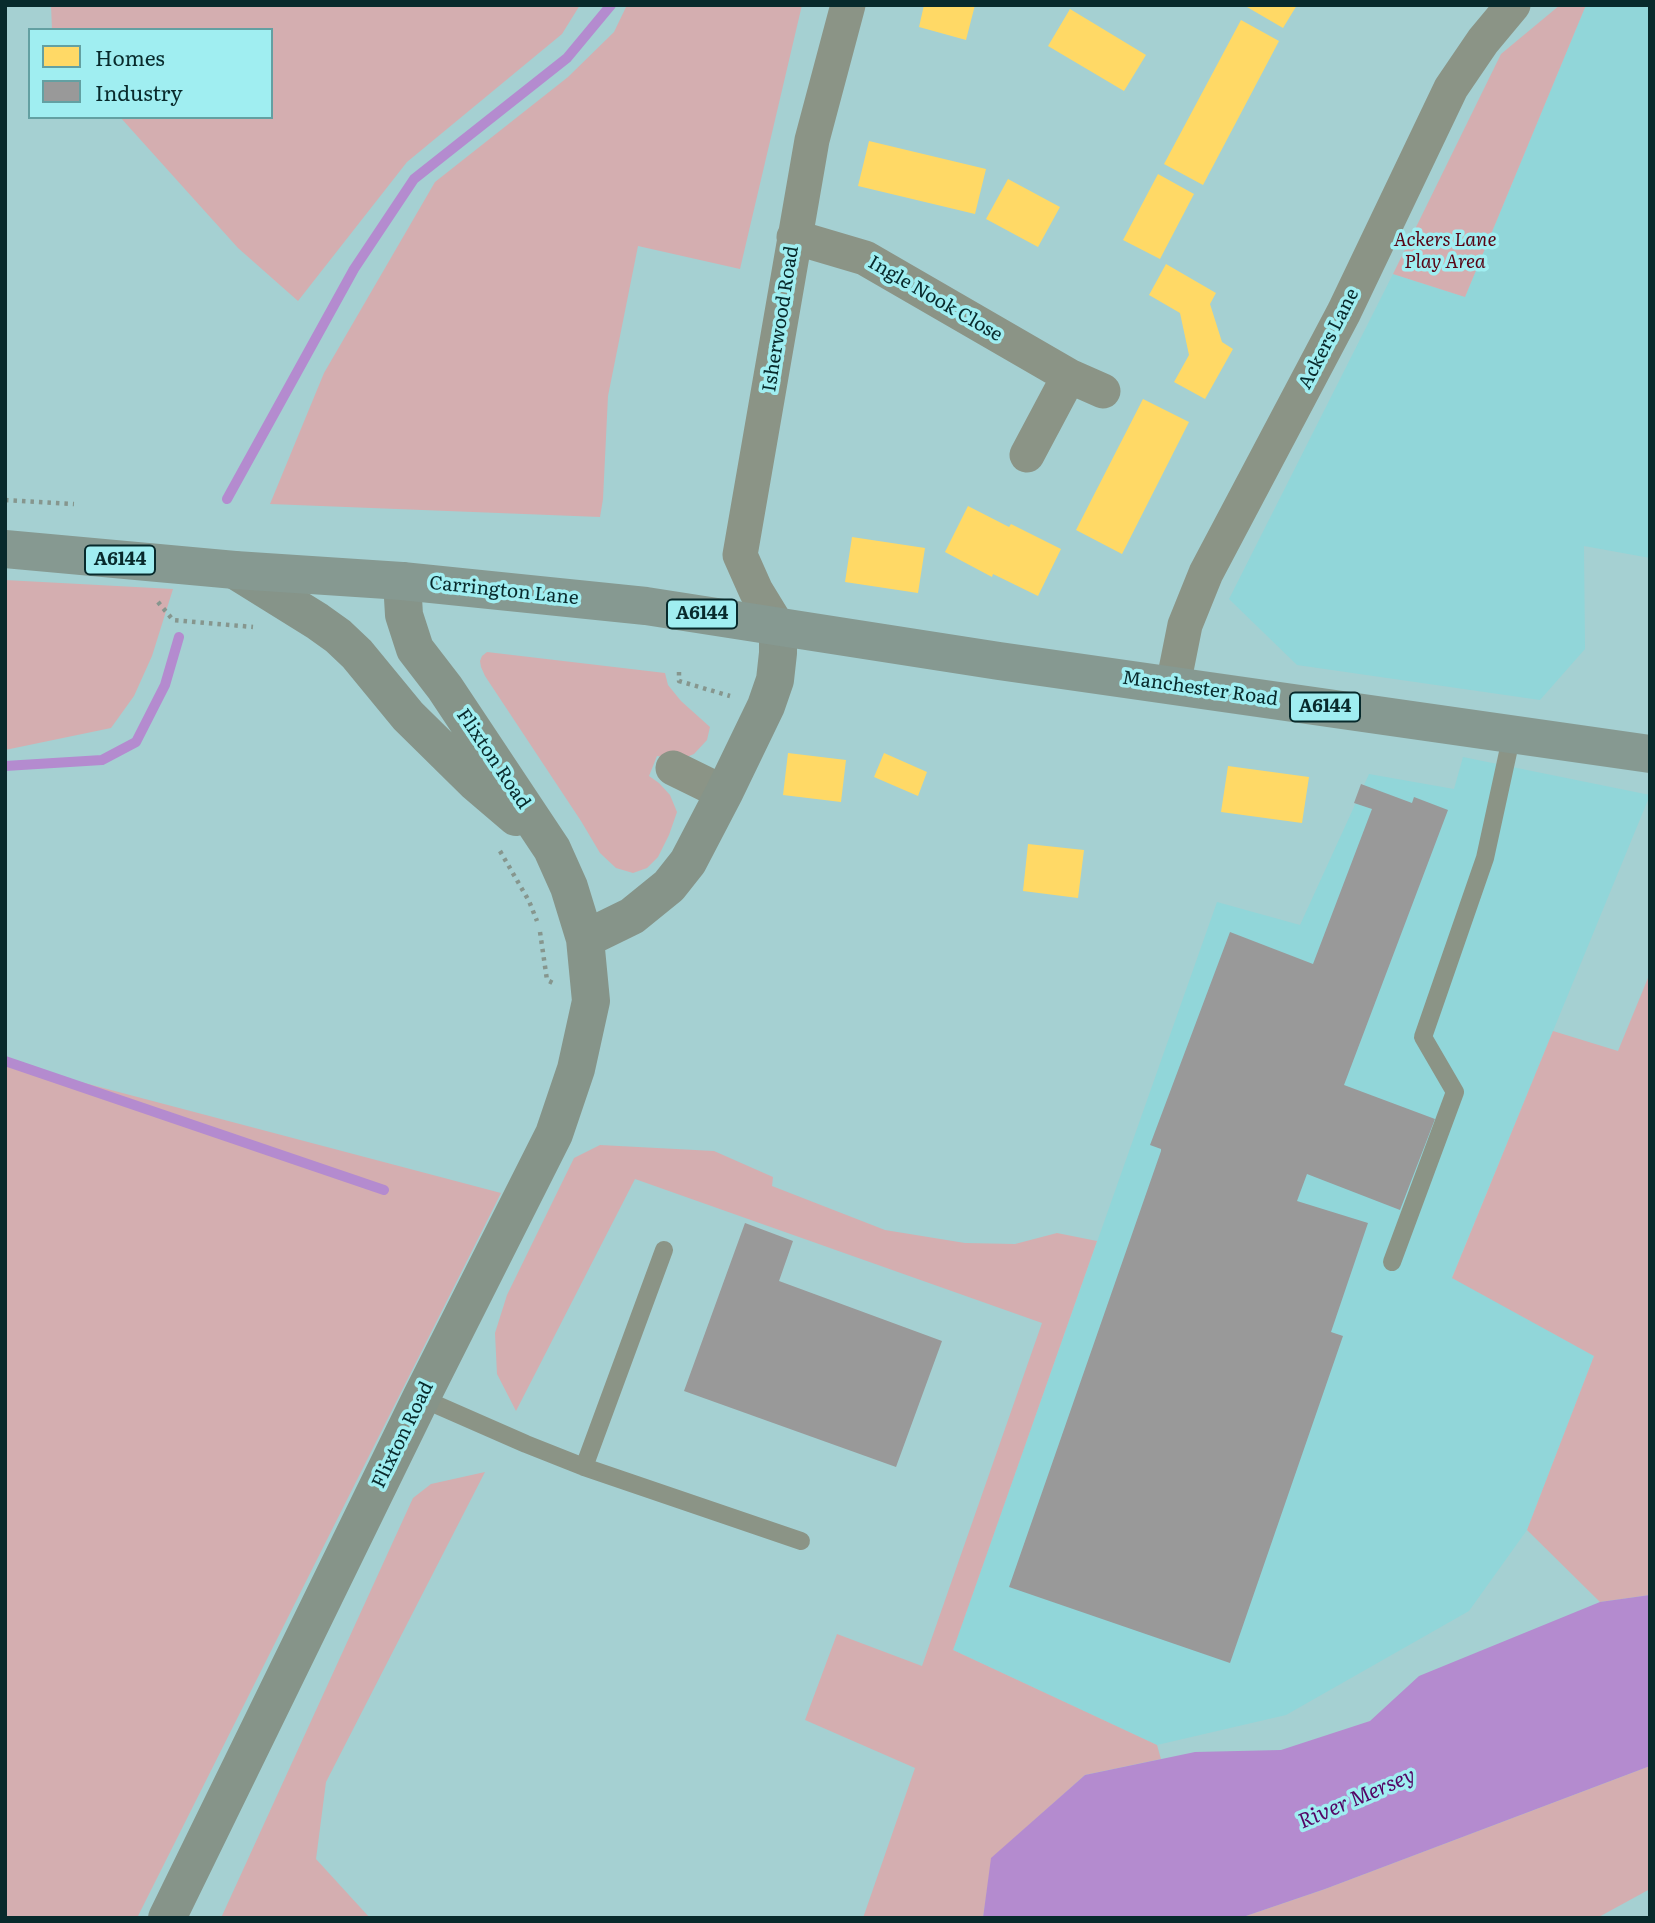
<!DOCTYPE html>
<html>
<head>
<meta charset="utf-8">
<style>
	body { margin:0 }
	#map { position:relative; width:1655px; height:1923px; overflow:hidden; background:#a5d0d2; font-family:Literata,serif }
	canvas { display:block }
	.frame { position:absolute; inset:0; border:7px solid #082a2c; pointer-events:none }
	.legend { position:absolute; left:28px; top:28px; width:245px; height:91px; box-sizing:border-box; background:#a0eef1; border:2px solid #63a0a2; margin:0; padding:9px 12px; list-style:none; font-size:21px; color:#082a2c }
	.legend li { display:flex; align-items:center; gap:14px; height:35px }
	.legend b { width:35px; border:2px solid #63a0a2 }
</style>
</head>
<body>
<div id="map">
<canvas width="1655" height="1923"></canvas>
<div class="frame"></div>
<ul class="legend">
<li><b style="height:19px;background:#ffd966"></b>Homes</li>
<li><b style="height:19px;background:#999"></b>Industry</li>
</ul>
</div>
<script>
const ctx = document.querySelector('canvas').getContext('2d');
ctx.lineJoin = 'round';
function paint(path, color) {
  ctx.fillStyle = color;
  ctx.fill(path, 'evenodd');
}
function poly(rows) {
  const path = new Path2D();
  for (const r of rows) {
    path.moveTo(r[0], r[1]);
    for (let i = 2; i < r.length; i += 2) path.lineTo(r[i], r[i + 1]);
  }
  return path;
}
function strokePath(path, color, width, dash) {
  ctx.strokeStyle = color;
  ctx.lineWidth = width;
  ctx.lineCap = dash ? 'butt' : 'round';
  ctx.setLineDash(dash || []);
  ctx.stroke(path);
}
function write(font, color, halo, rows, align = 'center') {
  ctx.font = font + ' Literata,serif';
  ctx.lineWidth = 7;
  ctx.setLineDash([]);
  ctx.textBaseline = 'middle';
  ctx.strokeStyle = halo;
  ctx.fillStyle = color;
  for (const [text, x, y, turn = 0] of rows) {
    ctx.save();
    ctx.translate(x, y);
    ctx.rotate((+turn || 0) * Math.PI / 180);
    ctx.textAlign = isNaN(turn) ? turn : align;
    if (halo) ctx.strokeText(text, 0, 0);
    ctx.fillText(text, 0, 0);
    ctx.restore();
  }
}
const built = poly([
	[1586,5,1650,5,1650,558,1584,546,1585,649,1540,700,1297,665,1229,599,1393,274,1465,297],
	[1463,757,1650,795,1452,1277,1594,1356,1527,1530,1469,1611,1286,1715,1157,1745,953,1650,1217,902,1300,925,1369,774,1454,789]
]);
const green = poly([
	[51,5,580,5,562,34,407,162,298,301,238,248,120,117,271,117,271,30,52,30],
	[627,5,802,5,740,269,638,246,608,396,603,499,600,517,270,504,324,373,435,182,568,77,614,32],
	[1560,5,1586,5,1465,297,1393,274,1501,54],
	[5,580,173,589,152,656,134,696,111,728,5,750],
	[487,652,665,673,668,685,681,701,710,727,707,740,694,754,682,759,657,756,649,776,659,783,670,795,677,812,669,835,658,857,647,868,633,873,616,868,600,853,581,821,485,676,481,667,480,661,482,656],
	[1650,973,1650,1595,1600,1602,1527,1530,1594,1356,1452,1278,1553,1031,1618,1051],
	[5,1062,501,1193,137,1918,5,1918],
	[600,1145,714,1151,773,1177,772,1186,885,1230,965,1243,1015,1244,1057,1233,1097,1241,953,1650,1157,1745,1161,1759,1085,1775,992,1858,983,1918,863,1918,915,1768,805,1720,837,1634,922,1666,1042,1323,635,1179,516,1411,497,1374,495,1333,507,1295,574,1158],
	[485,1472,326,1782,316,1859,370,1918,221,1918,413,1498,431,1484],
	[1650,1766,1650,1889,1597,1918,1240,1918,1325,1889]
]);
const water = poly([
	[1650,1595,1650,1766,1325,1889,1240,1918,983,1918,991,1858,1085,1775,1195,1752,1281,1750,1370,1721,1419,1676,1600,1602]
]);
const homes = poly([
	[924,5,975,5,966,40,919,27],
	[1248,5,1297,5,1283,28,1247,7],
	[1070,9,1146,55,1124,91,1048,46],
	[1241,20,1279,41,1203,185,1164,164],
	[869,141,986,169,975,214,858,186],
	[1158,174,1194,194,1160,259,1123,240],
	[1008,179,1060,207,1038,247,986,219],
	[1166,264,1216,293,1210,304,1222,342,1233,349,1205,399,1174,382,1189,355,1180,313,1149,295],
	[1143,399,1189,422,1122,554,1076,530],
	[968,506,1009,527,1011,524,1061,549,1038,596,993,574,992,577,945,552],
	[852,537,925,548,918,593,845,582],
	[788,753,846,760,841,802,783,795],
	[884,753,927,772,918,796,874,777],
	[1228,766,1309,777,1302,823,1221,812],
	[1028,844,1084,850,1078,898,1023,891]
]);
const industry = poly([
	[1361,784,1412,803,1414,797,1448,810,1344,1085,1435,1119,1400,1210,1307,1174,1297,1201,1368,1223,1331,1332,1343,1336,1230,1663,1009,1587,1161,1151,1161,1149,1150,1145,1230,932,1313,964,1372,809,1354,803],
	[745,1223,793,1241,779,1281,942,1341,896,1467,684,1391]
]);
const stream = poly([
	[227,499,354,269,414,179,567,58,611,5],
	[5,766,102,760,136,742,165,685,179,637],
	[5,1061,384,1190]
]);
const path = poly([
	[5,500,74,504],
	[158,602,173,620,253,627],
	[679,672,679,681,730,696],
	[500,851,529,901,537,921],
	[540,932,547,980,553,983]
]);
const service = poly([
	[1392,1262,1455,1092,1423,1037,1485,858,1512,734],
	[421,1398,526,1444,584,1467,801,1541],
	[584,1467,664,1250]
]);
const minor = poly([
	[794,237,865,258,1069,376,1103,391],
	[1027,455,1069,376],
	[778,627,756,591,740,555,812,140,848,5],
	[1173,685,1185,625,1206,573,1344,312,1451,88,1483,41,1513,5],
	[673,768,724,793]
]);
const secondary = poly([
	[235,570,317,621,338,636,357,654,408,716,475,782,516,817],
	[585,939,632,916,669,886,688,862,724,793,766,706,775,680,778,653,778,627],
	[167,1918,421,1398,554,1134,576,1069,591,1001,585,939,569,887,552,849,445,688,415,649,404,615,402,581]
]);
const primary = poly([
	[5,549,235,570,402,581,646,606,999,661,1650,754]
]);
const shields = [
	[120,560,70],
	[702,614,70],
	[1325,707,70]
];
const shieldNames = [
	["A6144",120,560],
	["A6144",702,614],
	["A6144",1325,707]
];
const parkNames = [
	["Ackers Lane",1445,240],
	["Play Area",1445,262]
];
const streetNames = [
	["Ingle Nook Close",935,299,30],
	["Isherwood Road",781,319,-81],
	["Ackers Lane",1329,339,-63],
	["Carrington Lane",504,591,6],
	["Manchester Road",1200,689,8],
	["Flixton Road",493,759,56],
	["Flixton Road",403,1435,-64]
];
const waterNames = [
	["River Mersey",1357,1799,-23]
];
paint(built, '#91d6d9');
paint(green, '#d4aeb0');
paint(water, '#b48bcf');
paint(homes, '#ffd966');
paint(industry, '#999');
strokePath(stream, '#b48bcf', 10);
strokePath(path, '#86968e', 4.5, [3.5, 5]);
strokePath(service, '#8b9486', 18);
strokePath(minor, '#8b9486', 35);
strokePath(secondary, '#869489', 38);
strokePath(primary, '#869991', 38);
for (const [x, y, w] of shields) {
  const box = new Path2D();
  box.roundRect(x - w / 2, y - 14.5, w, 29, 5);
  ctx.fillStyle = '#a0eef1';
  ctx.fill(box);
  strokePath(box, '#082a2c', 2);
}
write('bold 18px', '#082a2c', null, shieldNames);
write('italic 19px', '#590515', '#a0eef1', parkNames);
write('19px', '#082a2c', '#a0eef1', streetNames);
write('italic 21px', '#540564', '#a0eef1', waterNames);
</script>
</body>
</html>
